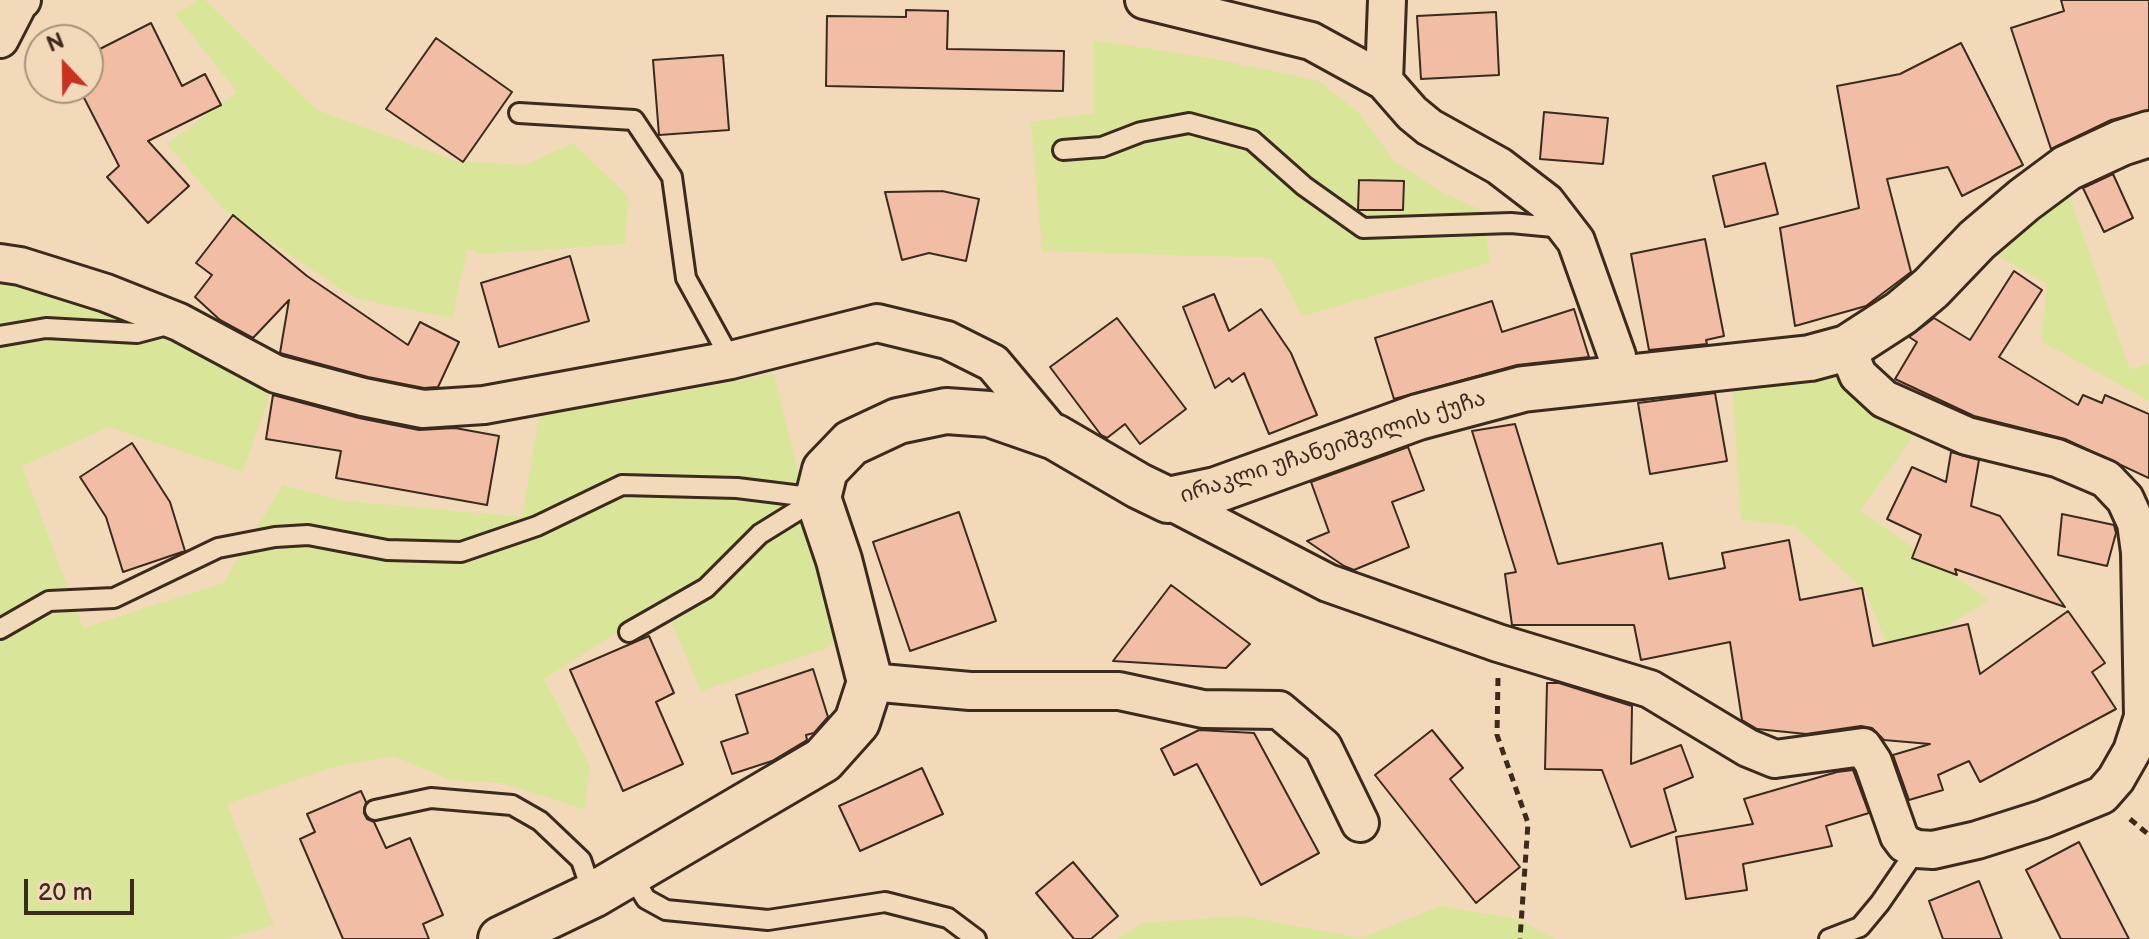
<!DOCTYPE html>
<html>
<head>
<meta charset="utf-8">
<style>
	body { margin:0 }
	#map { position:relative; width:2149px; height:939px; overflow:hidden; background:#f2d9b9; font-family:"Balsamiq Sans",sans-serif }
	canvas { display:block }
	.north { position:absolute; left:24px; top:24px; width:80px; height:80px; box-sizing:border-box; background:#f2d9b9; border:2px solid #a9937b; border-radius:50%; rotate:338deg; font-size:22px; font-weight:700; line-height:32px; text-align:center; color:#3b2a1e }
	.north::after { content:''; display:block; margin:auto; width:28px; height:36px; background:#c8321e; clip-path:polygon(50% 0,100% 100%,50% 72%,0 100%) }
	.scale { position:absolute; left:24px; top:879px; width:110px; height:36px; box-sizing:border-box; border:4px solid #3b2a1e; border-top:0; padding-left:10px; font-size:24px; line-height:28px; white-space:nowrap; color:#3b2a1e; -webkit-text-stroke:6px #f2d9b9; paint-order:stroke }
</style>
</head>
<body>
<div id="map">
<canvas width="2149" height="939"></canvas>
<div class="north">N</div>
<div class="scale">20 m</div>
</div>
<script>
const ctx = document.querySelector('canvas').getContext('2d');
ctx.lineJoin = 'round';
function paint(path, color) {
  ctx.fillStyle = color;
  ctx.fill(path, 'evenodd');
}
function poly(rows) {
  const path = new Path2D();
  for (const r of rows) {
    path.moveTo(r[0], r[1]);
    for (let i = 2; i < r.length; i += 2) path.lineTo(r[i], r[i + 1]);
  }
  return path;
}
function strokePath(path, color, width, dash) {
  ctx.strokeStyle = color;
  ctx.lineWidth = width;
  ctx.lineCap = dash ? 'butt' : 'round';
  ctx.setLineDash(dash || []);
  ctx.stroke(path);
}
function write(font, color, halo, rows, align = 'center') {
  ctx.font = font + ' "Balsamiq Sans","Noto Sans Georgian",sans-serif';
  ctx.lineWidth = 8;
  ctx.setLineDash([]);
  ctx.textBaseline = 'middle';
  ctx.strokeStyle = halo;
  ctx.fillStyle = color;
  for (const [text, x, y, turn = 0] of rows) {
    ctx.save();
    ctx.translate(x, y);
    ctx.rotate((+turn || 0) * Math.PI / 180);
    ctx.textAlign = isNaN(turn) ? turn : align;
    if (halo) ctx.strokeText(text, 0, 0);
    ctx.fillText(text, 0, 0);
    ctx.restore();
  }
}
const green = poly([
	[198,0,205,0,317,110,456,161,525,165,573,143,628,196,625,244,481,254,467,249,452,318,356,299,225,211,167,144,237,92,175,14],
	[1094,40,1221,60,1319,81,1359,113,1395,162,1446,194,1483,211,1490,263,1302,316,1271,258,1042,251,1031,122,1094,113],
	[2064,180,2130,370,2149,363,2149,401,2041,341,2047,284,1979,245],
	[0,272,278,371,243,472,109,427,22,466,83,628,223,583,283,485,347,501,522,517,540,412,618,403,774,374,811,523,843,632,827,648,701,691,663,603,544,679,590,766,584,809,502,783,451,780,393,756,330,768,227,804,274,925,227,939,0,939],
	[1824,370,1850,380,1880,409,1915,434,1860,511,1990,600,1930,636,1886,642,1865,591,1795,526,1741,520,1732,379],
	[1440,906,1518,919,1555,939,1117,939,1141,923,1242,916,1361,938]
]);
const building = poly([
	[2061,0,2149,0,2149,110,2111,120,2051,149,2011,28,2064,11,2061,0],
	[906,10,948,11,947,49,1064,51,1063,91,826,86,827,16,906,17,906,10],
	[1496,12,1499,75,1421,79,1417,16,1496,12],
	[151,23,182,86,205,74,221,105,148,141,189,186,148,223,107,177,119,166,79,88,88,88,88,55,151,23],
	[436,38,512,92,463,162,386,109,436,38],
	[1961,43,2023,165,1962,196,1948,167,1887,179,1911,272,1866,306,1795,326,1780,228,1859,208,1837,86,1900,74,1961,43],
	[723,55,729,130,659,135,653,60,723,55],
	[1544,112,1608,118,1603,164,1540,159,1544,112],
	[1765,163,1778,214,1725,227,1713,176,1765,163],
	[2113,174,2133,218,2104,232,2083,188,2113,174],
	[1359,180,1404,181,1403,210,1358,210,1359,180],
	[942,191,979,199,966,261,929,253,902,260,885,192,942,191],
	[233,215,307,276,408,345,420,322,459,342,438,387,424,388,368,377,280,353,289,300,253,338,220,320,195,297,212,275,196,263,233,215],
	[1705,239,1724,336,1706,340,1707,344,1649,350,1631,254,1705,239],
	[570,256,589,321,499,347,481,283,570,256],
	[2014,271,2042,290,1999,357,2078,405,2083,395,2102,403,2105,395,2149,414,2149,478,2065,439,1974,416,1895,379,1917,342,1909,337,1934,318,1970,340,2014,271],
	[1214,294,1229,331,1261,309,1291,353,1317,415,1269,434,1244,373,1232,382,1229,378,1215,388,1183,307,1214,294],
	[1492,301,1502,332,1574,309,1589,357,1517,365,1394,399,1375,338,1492,301],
	[1117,318,1186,409,1140,444,1125,424,1107,438,1101,435,1050,367,1117,318],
	[1715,393,1727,461,1650,474,1638,403,1715,393],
	[273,395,359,418,419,430,455,428,499,436,487,505,336,478,341,451,266,439,273,395],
	[1515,424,1558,564,1662,543,1669,579,1725,568,1722,553,1789,540,1800,600,1862,588,1873,646,1968,624,1980,674,2068,611,2105,663,2092,672,2116,709,1980,782,1969,761,1938,775,1943,790,1909,800,1893,755,1930,744,1884,740,1872,728,1861,726,1806,734,1757,729,1742,720,1730,642,1641,660,1634,625,1512,625,1505,574,1516,572,1472,431,1515,424],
	[132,443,170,502,185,551,123,572,106,517,80,477,132,443],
	[1408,447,1424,490,1392,502,1409,547,1354,570,1344,566,1307,541,1329,532,1311,482,1408,447],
	[1951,452,1979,460,1971,506,2000,516,2065,607,1955,569,1957,575,1912,558,1921,535,1887,519,1912,467,1946,482,1951,452],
	[959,512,996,621,910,651,873,542,959,512],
	[2062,514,2114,525,2116,533,2107,566,2058,555,2062,514],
	[1171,585,1250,644,1226,668,1113,661,1171,585],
	[649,636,674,693,656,702,683,764,623,791,570,670,649,636],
	[813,669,828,717,814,733,806,735,807,740,772,761,732,774,721,742,748,733,736,695,813,669],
	[1547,683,1559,683,1632,706,1631,764,1681,745,1693,777,1664,789,1676,831,1631,847,1602,770,1545,769,1547,683],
	[1199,730,1254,733,1319,853,1261,885,1197,764,1174,775,1161,749,1199,730],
	[1432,730,1463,768,1450,779,1520,867,1476,903,1375,775,1432,730],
	[922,768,943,814,860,851,839,806,922,768],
	[1853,770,1869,813,1826,826,1832,846,1743,864,1747,890,1686,899,1676,837,1753,824,1744,799,1837,772,1853,770],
	[361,791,366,802,364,813,367,819,374,822,386,848,410,838,443,915,423,924,429,939,343,939,300,839,315,832,307,814,361,791],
	[2079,842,2129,939,2061,939,2026,870,2079,842],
	[1073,862,1118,916,1091,939,1074,939,1036,893,1073,862],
	[1979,881,2002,939,1943,939,1929,901,1979,881]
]);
const path = poly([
	[1498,678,1497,735,1528,823,1520,939],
	[2130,819,2149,835]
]);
const service = poly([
	[519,113,634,120,672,177,686,278,731,360],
	[1063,150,1102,147,1141,132,1189,123,1252,140,1304,186,1363,228,1511,223,1564,228],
	[0,336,46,328,137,333,171,324],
	[0,629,49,601,114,598,218,548,275,537,308,535,387,550,461,552,537,526,622,485,737,488,818,498],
	[629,632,706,588,760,534,818,498],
	[375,810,431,798,512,805,540,821,581,860,593,895],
	[631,874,646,899,666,910,768,920,885,902,948,918,976,939],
	[1829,939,1860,927,1880,903,1917,849]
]);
const minor = poly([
	[1144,0,1311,41,1384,81,1412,113,1429,127,1499,166,1546,202,1576,241,1617,356,1617,378],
	[0,39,19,2,22,0],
	[1384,81,1387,0],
	[0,263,20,266,106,293,179,322,276,374,363,397,423,409,484,405,731,360,877,323,947,340,993,363,1055,437],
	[1168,500,1328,583,1498,643,1650,689,1748,748,1775,759,1863,747,1873,762,1899,836,1905,844,1917,849,1933,850,1977,840,2043,819,2102,795,2116,779,2132,751,2143,717,2140,552,2136,523,2125,499,2106,479,2057,458,1967,436,1884,399,1858,375,1847,348],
	[870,682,970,691,1119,691,1203,709,1279,710,1323,747,1360,823]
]);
const tertiary = poly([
	[501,939,593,895,823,760,857,722,870,682,839,560,818,498,825,470,851,443,898,421,946,411,989,414,1055,437,1139,486,1168,500,1216,490,1418,417,1523,389,1810,358,1847,348,1901,313,1931,288,1977,240,2024,200,2067,168,2121,143,2149,134]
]);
const streetNames = [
	["ირაკლი უჩანეიშვილის ქუჩა",1333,448,-18]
];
paint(green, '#d9e699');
paint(building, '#f2bda5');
strokePath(building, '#3b2a1e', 2);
strokePath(service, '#3b2a1e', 24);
strokePath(minor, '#3b2a1e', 42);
strokePath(tertiary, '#3b2a1e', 50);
strokePath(path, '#3b2a1e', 5, [8, 6]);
strokePath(service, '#f2d9b9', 18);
strokePath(minor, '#f2d9b9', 36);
strokePath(tertiary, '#f2d9b9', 44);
write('22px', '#3b2a1e', '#f2d9b9', streetNames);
</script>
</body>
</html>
